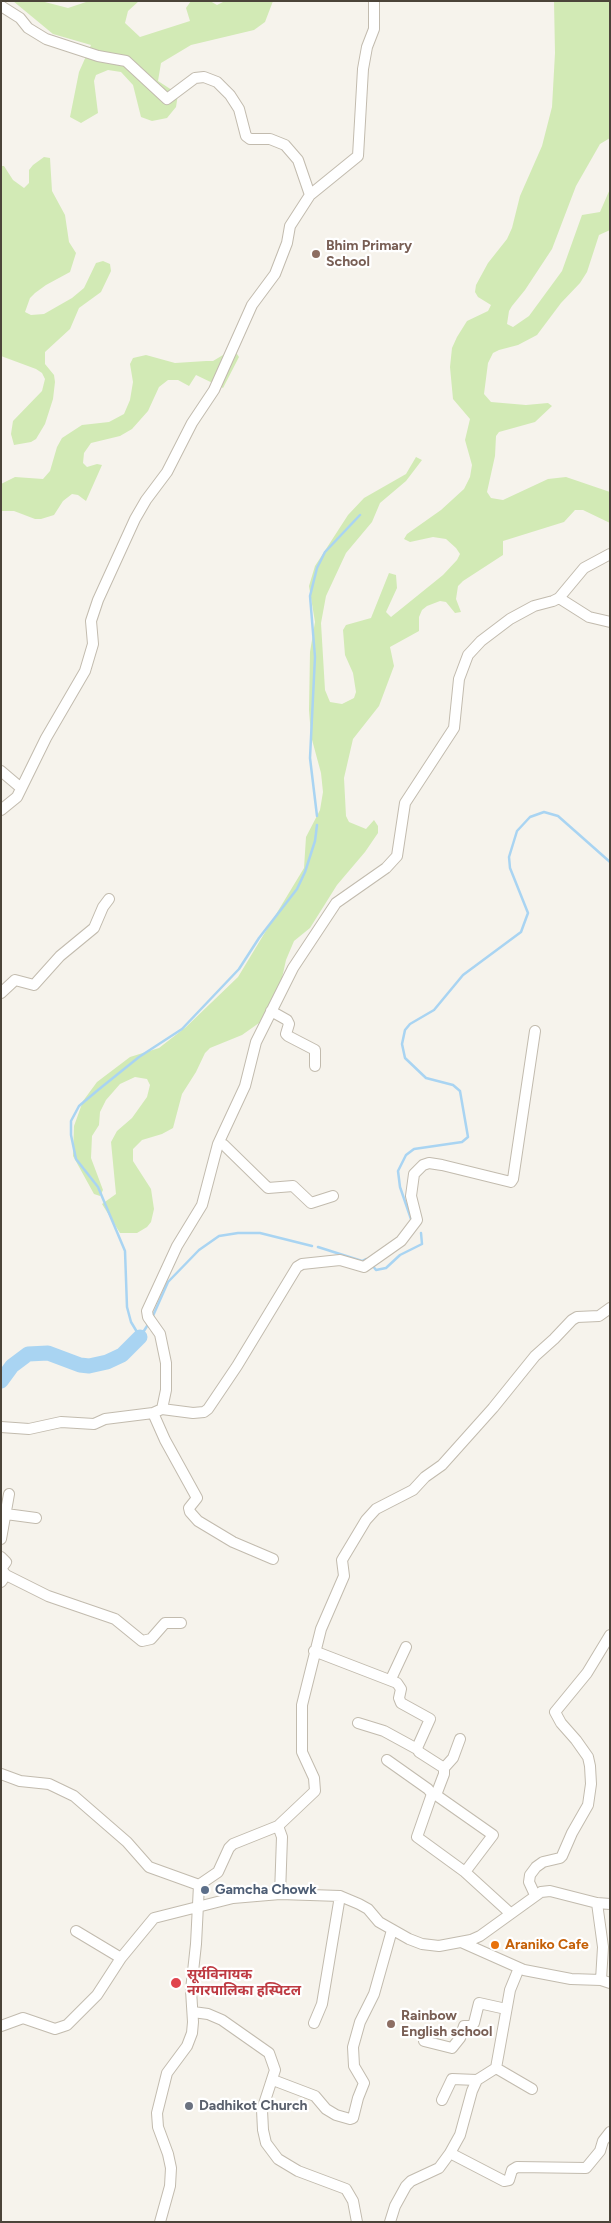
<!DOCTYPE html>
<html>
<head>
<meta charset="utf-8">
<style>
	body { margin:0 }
	#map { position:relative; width:611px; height:2223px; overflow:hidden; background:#f6f3ec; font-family:Figtree,sans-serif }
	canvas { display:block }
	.frame { position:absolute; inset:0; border:2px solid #4b4439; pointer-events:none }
</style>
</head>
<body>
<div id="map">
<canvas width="611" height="2223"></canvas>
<div class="frame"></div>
</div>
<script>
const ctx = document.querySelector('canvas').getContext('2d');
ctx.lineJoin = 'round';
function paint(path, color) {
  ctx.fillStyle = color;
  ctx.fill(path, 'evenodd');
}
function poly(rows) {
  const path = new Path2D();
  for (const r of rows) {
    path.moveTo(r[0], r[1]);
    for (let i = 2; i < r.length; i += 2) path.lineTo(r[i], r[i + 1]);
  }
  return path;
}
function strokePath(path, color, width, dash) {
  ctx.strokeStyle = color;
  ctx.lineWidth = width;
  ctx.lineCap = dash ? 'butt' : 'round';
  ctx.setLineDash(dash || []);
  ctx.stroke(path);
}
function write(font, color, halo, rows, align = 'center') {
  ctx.font = font + ' Figtree,"Noto Sans Devanagari",sans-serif';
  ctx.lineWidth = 4.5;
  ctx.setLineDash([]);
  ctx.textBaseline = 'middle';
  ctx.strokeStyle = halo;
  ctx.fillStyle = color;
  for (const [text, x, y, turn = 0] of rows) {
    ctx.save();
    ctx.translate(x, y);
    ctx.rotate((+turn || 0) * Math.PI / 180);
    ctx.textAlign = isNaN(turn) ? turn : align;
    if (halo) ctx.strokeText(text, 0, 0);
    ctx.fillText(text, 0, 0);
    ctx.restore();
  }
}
const green = poly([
	[13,1,41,1,68,8,89,1,139,1,128,11,125,23,140,37,190,21,186,8,191,1,210,1,217,5,225,1,273,1,265,22,254,30,191,45,161,63,158,81,178,94,176,107,167,118,152,121,141,117,133,85,121,72,108,70,96,75,94,81,98,113,81,123,70,117,79,72,91,45,53,34],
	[554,1,610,1,610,138,600,144,576,186,552,249,525,290,512,306,509,311,507,324,513,327,529,316,562,271,582,215,600,212,610,189,610,230,599,235,587,272,580,283,561,303,537,335,518,345,499,350,493,353,488,363,484,394,491,402,526,405,548,403,552,406,535,422,499,432,496,436,495,456,487,492,491,498,503,500,548,479,566,477,610,492,610,523,583,510,575,510,564,522,503,541,503,555,463,581,458,586,456,599,461,612,455,613,446,602,440,601,427,606,422,610,419,617,419,631,390,647,394,666,379,706,353,739,344,778,346,816,349,822,366,829,374,820,378,826,378,833,365,852,337,885,310,928,294,941,286,960,280,987,259,1023,242,1035,210,1048,205,1053,196,1072,182,1094,173,1128,162,1134,142,1140,133,1149,133,1161,151,1189,154,1209,151,1222,147,1227,137,1233,120,1233,102,1204,116,1194,111,1142,117,1131,132,1118,147,1097,150,1085,147,1079,135,1077,120,1084,106,1100,100,1112,99,1125,92,1136,91,1158,103,1190,100,1196,94,1194,73,1156,74,1126,83,1101,97,1082,130,1057,159,1048,186,1027,238,977,304,868,306,837,320,810,323,792,321,773,311,736,309,710,310,652,315,622,309,586,315,566,348,515,364,498,406,474,416,457,422,460,406,481,380,503,372,522,346,553,326,596,321,623,325,690,330,702,342,704,354,698,356,692,353,673,345,655,343,630,346,625,371,618,389,573,396,575,397,588,386,612,391,617,443,575,457,560,460,554,456,548,446,539,433,537,410,542,404,539,407,534,441,510,464,489,470,477,472,465,465,440,470,419,453,399,450,367,452,348,457,337,467,321,488,311,491,305,478,297,475,292,476,285,488,263,507,239,512,228,520,196,542,146,552,107,555,53],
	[44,157,50,158,52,191,65,215,69,242,76,253,70,272,46,285,35,293,30,298,25,312,31,315,44,314,72,298,84,288,96,263,103,261,110,264,111,271,101,292,79,308,70,329,45,352,45,364,54,375,55,382,53,399,45,424,36,439,31,442,14,445,11,434,13,421,42,391,45,379,42,373,36,369,1,356,1,166,4,166,13,180,24,188,29,183,29,170,33,165],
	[228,352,237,354,239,357,223,388,196,375,189,386,178,380,168,380,159,387,148,411,132,429,120,436,91,443,84,453,83,463,87,467,97,464,102,465,86,501,78,495,72,494,63,501,54,515,41,519,35,519,14,511,1,511,1,484,15,477,43,479,50,471,57,447,62,438,82,425,109,422,124,414,130,400,133,382,130,364,133,358,146,355,175,363,206,361,213,361]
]);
const stream = poly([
	[317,816,310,758,315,657,310,596,317,568,325,552,360,515],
	[411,1219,400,1187,398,1171,406,1155,414,1149,462,1142,468,1137,460,1091,453,1085,426,1078,405,1058,402,1044,405,1030,410,1024,434,1010,463,975,521,932,528,913,510,868,509,857,517,831,530,817,544,812,558,816,610,862],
	[318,1247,362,1261,366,1259],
	[372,1265,376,1270,386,1268,400,1255,422,1244,421,1233],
	[152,1318,168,1282,199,1250,219,1236,238,1233,260,1233,312,1246],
	[149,1323,140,1337,131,1322,127,1307,125,1251,98,1187,76,1159,71,1135,71,1121,79,1106,98,1090,139,1057,182,1029,239,969,259,938,297,889,305,872,315,841,317,825]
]);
const river = poly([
	[1,1381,12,1366,28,1354,48,1353,80,1365,89,1366,107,1362,122,1355,140,1337]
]);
const minor = poly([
	[1,6,20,18,28,28,46,39,98,56,126,61,167,99,195,78,204,77,217,82,230,95,239,109,246,136,250,139,270,139,285,145,298,160,310,195],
	[559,598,589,617,610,622],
	[1,771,21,788],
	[1,810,17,797,46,738,85,671,93,644,91,621,98,600,135,519,146,500,167,472,192,423,214,390,252,305,275,274,287,243,290,226,310,195,358,156,363,69,367,47,374,29,374,1],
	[1,993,15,980,34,985,60,956,94,928,103,907,109,899],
	[271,1011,287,1020,289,1024,286,1034,288,1036,315,1050,315,1066],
	[218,1144,224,1145,268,1188,293,1186,311,1203,333,1196],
	[162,1409,193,1413,204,1412,208,1409,237,1366,297,1267,302,1264,340,1260,364,1267,401,1241,417,1220,411,1196,414,1174,423,1165,429,1163,442,1165,511,1182,513,1179,535,1031],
	[153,1413,165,1440,197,1498,189,1508,190,1512,198,1521,233,1542,273,1559],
	[1,1427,29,1429,61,1422,94,1424,105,1419,153,1413,162,1409,166,1390,166,1363,160,1334,148,1317,147,1311,177,1246,202,1205,218,1144,245,1086,256,1042,293,968,336,903,386,868,397,856,405,803,454,728,459,679,468,655,481,641,510,619,534,606,553,601,559,598,584,568,610,554],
	[6,1514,36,1518],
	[1,1539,9,1494],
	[1,1557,6,1562,1,1569,6,1575,1,1582],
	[6,1575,48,1596,115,1619,142,1641,151,1639,165,1623,181,1623],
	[314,1651,397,1683,401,1689,399,1698,401,1703,430,1719,417,1748,419,1752,444,1768,444,1774,436,1795],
	[391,1679,406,1647],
	[358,1723,384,1731,417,1749],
	[387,1760,428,1789,432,1794],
	[444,1768,453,1758,460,1739],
	[1,1774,20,1781,49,1784,74,1796,127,1842,149,1867,199,1885],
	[278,1826,282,1837,280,1894],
	[465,1872,493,1835,436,1795,432,1794,417,1837,465,1872,510,1913],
	[199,1885,218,1872,229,1848,233,1844,278,1826,315,1791,314,1778,302,1752,302,1705,321,1629,344,1576,342,1560,366,1520,376,1509,413,1490,425,1477,442,1465,493,1408,535,1356,554,1339,572,1320,577,1317,599,1316,610,1308],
	[535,1895,529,1882,530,1875,536,1867,543,1862,560,1858,562,1856,572,1833,588,1805,591,1784,590,1766,588,1757,576,1740,561,1723,555,1712,587,1673,610,1635],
	[597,1903,603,1947,601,1980],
	[76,1931,121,1958],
	[461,1942,524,1970,571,1979,601,1980,610,1983],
	[193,2012,208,2014,222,2020,269,2053,275,2070,262,2110,263,2130,266,2143,278,2159,298,2171,346,2189,353,2201,357,2222],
	[314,2023,322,2004,340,1896],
	[1,2026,23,2018,55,2029,67,2025,97,1995,121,1958,154,1918,233,1898,280,1894,340,1896,359,1904,368,1909,379,1922,409,1939,422,1944,439,1946,471,1940,480,1936,541,1892,550,1891,597,1903,610,1904],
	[424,2041,452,2048,460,2038,464,2026,471,2026,474,2023,479,2003,506,2009],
	[496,2068,532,2089],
	[273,2080,315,2096,326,2109,336,2115,350,2119,353,2118,358,2098,364,2083,354,2066,353,2047,360,2022,374,1994,392,1930],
	[477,2080,472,2091,460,2135,450,2153,504,2181,509,2180,512,2170,517,2167,586,2168,600,2151,603,2141,610,2132],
	[442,2100,452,2079,477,2080,496,2068,510,1990,519,1968],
	[160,2222,170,2186,171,2168,168,2154,158,2127,157,2113,167,2073,187,2046,192,2033,193,2022,191,1990,196,1944,199,1885],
	[390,2222,395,2206,406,2186,411,2181,439,2168,450,2153]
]);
const markers = [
	[316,254,5,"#8d6e63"],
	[205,1890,5,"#5c6f8a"],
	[495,1945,5,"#e8710a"],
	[176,1983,6,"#e0444e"],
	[391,2024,5,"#8d6e63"],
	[189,2106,5,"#6b7280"]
];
const educationNames = [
	["Bhim Primary",326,246],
	["School",326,262],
	["Rainbow",401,2016],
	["English school",401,2032]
];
const serviceNames = [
	["Gamcha Chowk",215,1890]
];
const foodNames = [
	["Araniko Cafe",505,1945]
];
const healthNames = [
	["सूर्यविनायक",187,1975],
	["नगरपालिका हस्पिटल",187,1991]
];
const worshipNames = [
	["Dadhikot Church",199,2106]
];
paint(green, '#d2eab5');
strokePath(stream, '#a9d4f2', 2.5);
strokePath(river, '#a9d4f2', 15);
strokePath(minor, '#c2bbae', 12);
strokePath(minor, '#fff', 10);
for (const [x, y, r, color] of markers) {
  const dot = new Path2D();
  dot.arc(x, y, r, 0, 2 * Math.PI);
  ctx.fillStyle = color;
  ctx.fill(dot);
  strokePath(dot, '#fff', 2);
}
write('bold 14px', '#785e54', '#fff', educationNames, 'left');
write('bold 14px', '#4e5e75', '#fff', serviceNames, 'left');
write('bold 14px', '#c56008', '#fff', foodNames, 'left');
write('bold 14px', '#be3a42', '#fff', healthNames, 'left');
write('bold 14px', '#5b616d', '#fff', worshipNames, 'left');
</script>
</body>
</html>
